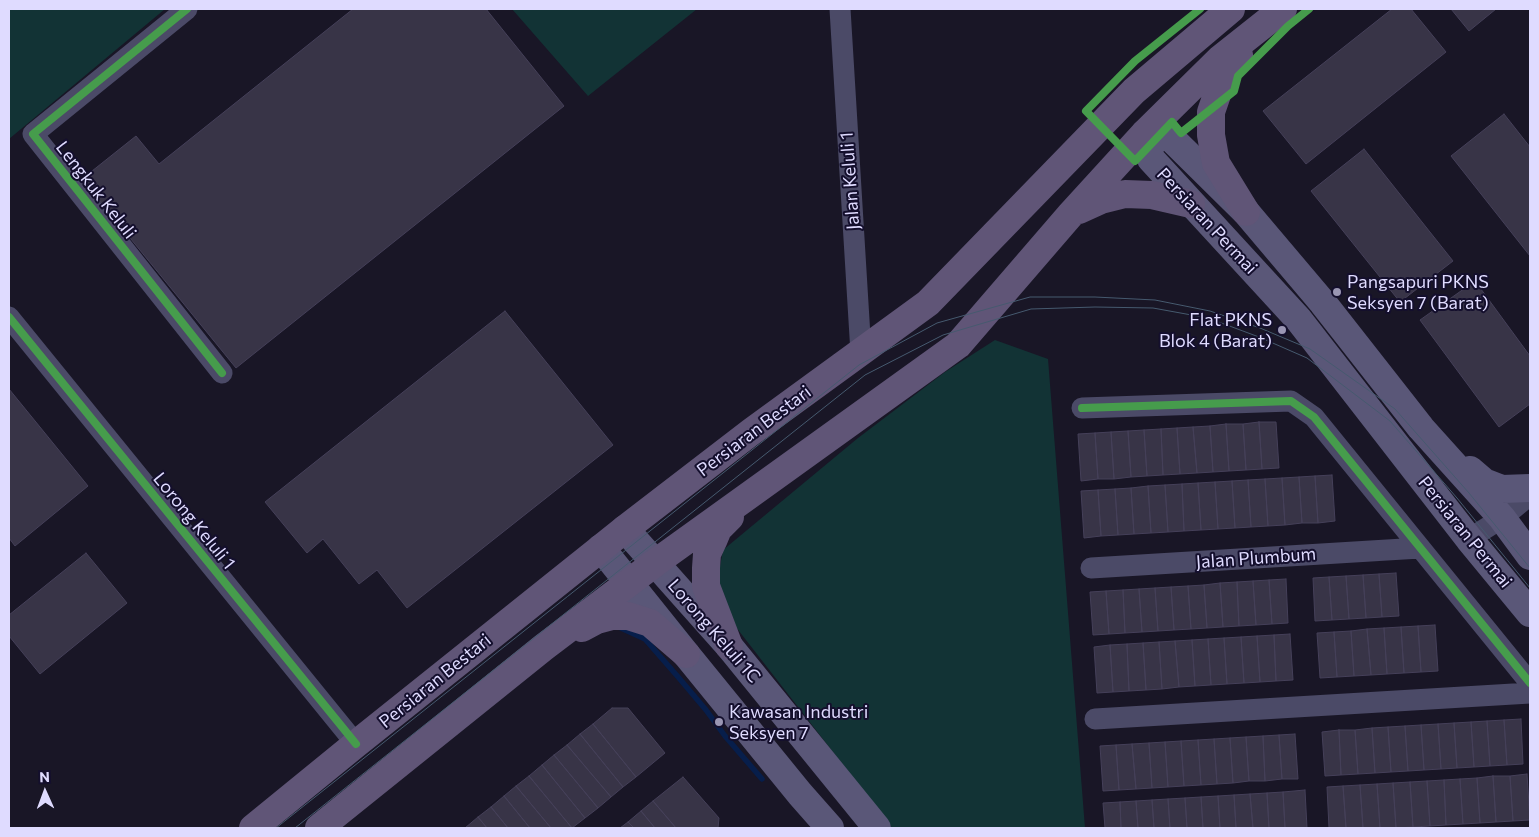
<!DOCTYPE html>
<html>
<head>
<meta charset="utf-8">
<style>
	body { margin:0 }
	#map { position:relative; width:1539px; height:837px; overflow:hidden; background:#191626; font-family:Commissioner,sans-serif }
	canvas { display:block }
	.frame { position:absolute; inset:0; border:10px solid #dfdbff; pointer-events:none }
	.north { position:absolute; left:20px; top:767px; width:50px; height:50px; -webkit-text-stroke:4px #140f2d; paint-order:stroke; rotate:358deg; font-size:14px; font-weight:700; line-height:20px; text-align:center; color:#dfdbff }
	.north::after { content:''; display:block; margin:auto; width:18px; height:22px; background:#dfdbff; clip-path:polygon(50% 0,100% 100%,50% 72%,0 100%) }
</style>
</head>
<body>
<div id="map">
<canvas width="1539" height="837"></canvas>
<div class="frame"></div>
<div class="north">N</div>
</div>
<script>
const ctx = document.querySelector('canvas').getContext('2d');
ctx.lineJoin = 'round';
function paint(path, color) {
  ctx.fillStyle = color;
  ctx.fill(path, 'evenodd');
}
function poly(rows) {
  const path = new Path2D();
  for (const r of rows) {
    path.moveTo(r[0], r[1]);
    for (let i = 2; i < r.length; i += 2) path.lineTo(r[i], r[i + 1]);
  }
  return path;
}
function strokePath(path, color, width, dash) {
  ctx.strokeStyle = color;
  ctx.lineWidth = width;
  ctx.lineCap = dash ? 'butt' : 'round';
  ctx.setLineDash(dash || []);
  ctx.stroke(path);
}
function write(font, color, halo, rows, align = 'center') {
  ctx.font = font + ' Commissioner,sans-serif';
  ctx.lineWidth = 4;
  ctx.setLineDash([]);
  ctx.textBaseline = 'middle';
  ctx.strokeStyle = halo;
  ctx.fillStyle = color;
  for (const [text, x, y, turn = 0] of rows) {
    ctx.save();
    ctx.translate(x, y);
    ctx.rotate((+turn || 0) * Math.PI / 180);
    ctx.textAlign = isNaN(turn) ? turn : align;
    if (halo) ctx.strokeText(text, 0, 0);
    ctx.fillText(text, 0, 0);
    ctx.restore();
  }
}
const green = poly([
	[9,9,165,9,9,139],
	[512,9,697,9,588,96],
	[995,340,1048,359,1085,828,892,828,725,613,719,591,719,572,723,550,858,438,945,372]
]);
const stream = poly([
	[621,628,645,639,679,678,706,710,725,736,762,779]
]);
const building = poly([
	[353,9,486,9,564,106,236,368,82,179,136,136,159,164,353,9],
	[1392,9,1411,9,1446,52,1306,164,1263,111,1392,9],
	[1451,9,1496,9,1469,31,1451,9],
	[1504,114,1530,147,1530,256,1451,156,1504,114],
	[1364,149,1453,261,1400,302,1311,191,1364,149],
	[1475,281,1530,356,1530,404,1499,427,1420,320,1475,281],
	[505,311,613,445,407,608,377,570,359,584,323,539,307,553,265,502,505,311],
	[9,389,88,486,15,546,9,538,9,389],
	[1259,422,1276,422,1279,468,1262,469,1259,422],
	[1259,422,1262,469,1246,470,1243,424,1259,422],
	[1226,424,1243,424,1246,470,1229,471,1226,424],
	[1226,424,1229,471,1213,472,1210,426,1226,424],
	[1210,426,1213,472,1197,473,1193,427,1210,426],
	[1193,427,1197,473,1180,474,1177,428,1193,427],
	[1177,428,1180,474,1163,475,1161,429,1177,428],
	[1161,429,1163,475,1147,476,1144,430,1161,429],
	[1144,430,1147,476,1131,477,1128,431,1144,430],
	[1128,431,1131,477,1114,479,1111,432,1128,431],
	[1111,432,1114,479,1098,479,1095,433,1111,432],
	[1095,433,1098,479,1081,481,1078,434,1095,433],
	[1332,475,1335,521,1318,523,1315,476,1332,475],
	[1315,476,1318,523,1302,523,1299,477,1315,476],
	[1299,477,1302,523,1285,525,1282,478,1299,477],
	[1282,478,1285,525,1268,526,1265,479,1282,478],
	[1265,479,1268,526,1251,527,1248,480,1265,479],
	[1248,480,1251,527,1235,528,1232,481,1248,480],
	[1232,481,1235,528,1218,529,1215,482,1232,481],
	[1215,482,1218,529,1201,530,1198,483,1215,482],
	[1198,483,1201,530,1184,531,1182,484,1198,483],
	[1182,484,1184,531,1168,532,1165,485,1182,484],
	[1165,485,1168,532,1151,533,1148,486,1165,485],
	[1148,486,1151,533,1134,534,1131,488,1148,486],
	[1131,488,1134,534,1118,535,1115,489,1131,488],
	[1115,489,1118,535,1101,536,1098,490,1115,489],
	[1098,490,1101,536,1084,538,1081,491,1098,490],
	[86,553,127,603,40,674,9,636,9,615,86,553],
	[1396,573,1399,616,1382,617,1379,574,1396,573],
	[1379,574,1382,617,1366,618,1363,575,1379,574],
	[1363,575,1366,618,1349,619,1346,576,1363,575],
	[1346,576,1349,619,1332,620,1329,577,1346,576],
	[1329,577,1332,620,1315,621,1313,578,1329,577],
	[1286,579,1288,623,1272,624,1269,580,1286,579],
	[1269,580,1272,624,1256,625,1253,581,1269,580],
	[1253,581,1256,625,1239,626,1237,582,1253,581],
	[1237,582,1239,626,1223,627,1220,583,1237,582],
	[1220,583,1223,627,1207,628,1204,585,1220,583],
	[1204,585,1207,628,1191,629,1188,586,1204,585],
	[1188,586,1191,629,1174,630,1171,587,1188,586],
	[1171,587,1174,630,1158,631,1155,588,1171,587],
	[1155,588,1158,631,1142,632,1139,589,1155,588],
	[1139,589,1142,632,1125,633,1123,590,1139,589],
	[1123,590,1125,633,1109,634,1106,591,1123,590],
	[1106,591,1109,634,1093,635,1090,592,1106,591],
	[1435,625,1438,671,1421,672,1418,626,1435,625],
	[1418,626,1421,672,1404,673,1401,627,1418,626],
	[1401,627,1404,673,1387,674,1384,628,1401,627],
	[1384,628,1387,674,1371,675,1367,629,1384,628],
	[1367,629,1371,675,1354,676,1351,631,1367,629],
	[1351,631,1354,676,1337,677,1334,632,1351,631],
	[1334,632,1337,677,1320,678,1317,633,1334,632],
	[1290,634,1293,680,1276,681,1274,635,1290,634],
	[1274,635,1276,681,1260,682,1257,636,1274,635],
	[1257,636,1260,682,1244,683,1241,637,1257,636],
	[1241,637,1244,683,1227,684,1224,638,1241,637],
	[1224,638,1227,684,1211,685,1208,639,1224,638],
	[1208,639,1211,685,1195,686,1192,640,1208,639],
	[1192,640,1195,686,1179,687,1175,641,1192,640],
	[1175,641,1179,687,1162,689,1159,642,1175,641],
	[1159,642,1162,689,1146,690,1143,643,1159,642],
	[1143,643,1146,690,1129,691,1127,644,1143,643],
	[1127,644,1129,691,1113,692,1110,645,1127,644],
	[1110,645,1113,692,1097,693,1094,647,1110,645],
	[612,708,628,708,665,753,636,777,593,724,612,708],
	[1521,719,1523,764,1507,765,1504,720,1521,719],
	[1504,720,1507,765,1490,766,1487,721,1504,720],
	[1487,721,1490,766,1474,767,1471,722,1487,721],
	[1471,722,1474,767,1457,768,1454,723,1471,722],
	[1454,723,1457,768,1441,769,1438,724,1454,723],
	[593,724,636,777,623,787,580,734,593,724],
	[1438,724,1441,769,1424,770,1421,725,1438,724],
	[1421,725,1424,770,1408,771,1405,726,1421,725],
	[1405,726,1408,771,1391,772,1388,727,1405,726],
	[1388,727,1391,772,1375,773,1372,728,1388,727],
	[1372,728,1375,773,1358,774,1355,730,1372,728],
	[1339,730,1341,775,1325,776,1322,732,1339,730],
	[1339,730,1355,730,1358,774,1341,775,1339,730],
	[580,734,623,787,611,797,567,745,580,734],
	[1295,734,1298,779,1282,779,1279,735,1295,734],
	[1279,735,1282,779,1265,781,1263,736,1279,735],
	[1263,736,1265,781,1249,781,1246,737,1263,736],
	[1246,737,1249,781,1233,783,1230,738,1246,737],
	[1230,738,1233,783,1217,784,1214,739,1230,738],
	[1214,739,1217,784,1201,785,1198,740,1214,739],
	[1198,740,1201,785,1184,786,1181,741,1198,740],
	[1181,741,1184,786,1168,787,1165,742,1181,741],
	[1165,742,1168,787,1152,788,1149,743,1165,742],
	[1149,743,1152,788,1136,789,1132,744,1149,743],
	[1132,744,1136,789,1119,790,1116,745,1132,744],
	[567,745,611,797,598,808,554,755,567,745],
	[1116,745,1119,790,1103,791,1100,746,1116,745],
	[554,755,598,808,585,818,542,765,554,755],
	[542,765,585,818,572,828,529,776,542,765],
	[1527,774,1530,820,1513,821,1510,776,1527,774],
	[529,776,572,828,551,828,516,786,529,776],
	[1493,776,1510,776,1513,821,1496,822,1493,776],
	[1493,776,1496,822,1480,823,1477,778,1493,776],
	[683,777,719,818,718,828,676,828,653,801,683,777],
	[1477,778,1480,823,1463,824,1460,779,1477,778],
	[1460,779,1463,824,1446,825,1444,780,1460,779],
	[1444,780,1446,825,1430,826,1427,781,1444,780],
	[1427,781,1430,826,1413,827,1410,782,1427,781],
	[1410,782,1413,827,1396,828,1393,783,1410,782],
	[1393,783,1396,828,1380,828,1377,784,1393,783],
	[1377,784,1380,828,1363,828,1360,785,1377,784],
	[1360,785,1363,828,1346,828,1343,786,1360,785],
	[516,786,551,828,530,828,504,796,516,786],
	[1343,786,1346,828,1329,828,1327,787,1343,786],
	[1305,790,1307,828,1285,828,1283,792,1305,790],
	[1283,792,1285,828,1269,828,1267,793,1283,792],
	[1267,793,1269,828,1253,828,1250,794,1267,793],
	[1250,794,1253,828,1236,828,1234,795,1250,794],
	[1234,795,1236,828,1220,828,1218,796,1234,795],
	[504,796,530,828,508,828,491,807,504,796],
	[1218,796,1220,828,1203,828,1201,797,1218,796],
	[1201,797,1203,828,1187,828,1185,798,1201,797],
	[1185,798,1187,828,1170,828,1168,799,1185,798],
	[1168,799,1170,828,1154,828,1152,800,1168,799],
	[1152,800,1154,828,1138,828,1136,801,1152,800],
	[653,801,676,828,655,828,641,811,653,801],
	[1136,801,1138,828,1121,828,1120,802,1136,801],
	[1120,802,1121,828,1105,828,1103,803,1120,802],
	[491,807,508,828,487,828,478,817,491,807],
	[641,811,655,828,634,828,628,822,641,811],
	[478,817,487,828,465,828,478,817],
	[628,822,634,828,620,828,628,822]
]);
const street = poly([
	[187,9,33,134,222,373],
	[840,9,861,353],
	[9,317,356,744],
	[1082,408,1291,401,1314,417,1530,683],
	[1469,539,1502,518,1530,495],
	[1091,568,1420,548],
	[1095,719,1530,693]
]);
const secondary = poly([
	[1470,470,1484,482,1502,489,1530,488],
	[625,529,729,646,877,828],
	[601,548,686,654,800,794,830,828],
	[1530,556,1502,518,1421,428,1323,303,1246,212,1171,138,1145,133,1151,159,1299,320,1469,539,1530,613]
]);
const primary = poly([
	[1239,55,1234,61,1220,86,1211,112,1211,135,1216,163,1246,212],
	[1079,210,1101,200,1125,194,1152,195,1191,204],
	[582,628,597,620,612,616,628,616,650,623,686,654],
	[729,646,706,586,706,568,707,554,713,541,718,529,730,517],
	[253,828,356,744,625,529,751,432,928,303,1134,91,1231,9],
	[319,828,544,647,655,563,958,345,1071,214,1145,133,1220,59,1283,9]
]);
const tram = poly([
	[276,828,859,365,937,323,1030,297,1095,297,1155,300,1210,311,1260,328,1310,349,1395,409,1469,493,1530,568],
	[295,828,865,375,943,335,1031,309,1095,307,1153,308,1208,318,1259,337,1307,358,1390,421,1457,498,1530,588]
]);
const cycleway = poly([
	[187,9,33,134,222,373],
	[1200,9,1135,61,1086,111,1135,161,1172,122,1181,133,1234,91,1238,76,1288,26,1309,9],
	[9,317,356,744],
	[1082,408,1291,401,1314,417,1530,683]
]);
const markers = [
	[1337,292,5,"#9a96b3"],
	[1282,330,5,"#9a96b3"],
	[719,722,5,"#9a96b3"]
];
const streetNames = [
	["Jalan Keluli 1",850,181,-94],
	["Lengkuk Keluli",96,190,52],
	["Persiaran Permai",1207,221,47],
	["Persiaran Bestari",754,431,-37],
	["Lorong Keluli 1",194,521,51],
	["Persiaran Permai",1465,532,51],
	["Jalan Plumbum",1256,558,-4],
	["Lorong Keluli 1C",714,631,49],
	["Persiaran Bestari",435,681,-39]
];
const poiNames = [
	["Pangsapuri PKNS",1347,282],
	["Seksyen 7 (Barat)",1347,303],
	["Flat PKNS",1272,320,"right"],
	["Blok 4 (Barat)",1272,341,"right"],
	["Kawasan Industri",729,712],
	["Seksyen 7",729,733]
];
paint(green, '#123335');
strokePath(stream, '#071e4b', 5.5);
paint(building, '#383447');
strokePath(building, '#454059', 1);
strokePath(street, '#4b4a67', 21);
strokePath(secondary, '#5a5778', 28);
strokePath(primary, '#605577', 28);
strokePath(tram, '#465a6f', 1);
strokePath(cycleway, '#469c4c', 8);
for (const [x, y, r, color] of markers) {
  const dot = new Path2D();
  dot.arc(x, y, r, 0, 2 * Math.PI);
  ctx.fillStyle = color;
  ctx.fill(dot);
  strokePath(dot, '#140f2d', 2);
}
write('18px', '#dfdbff', '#140f2d', streetNames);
write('18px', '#dfdbff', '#140f2d', poiNames, 'left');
</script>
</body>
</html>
